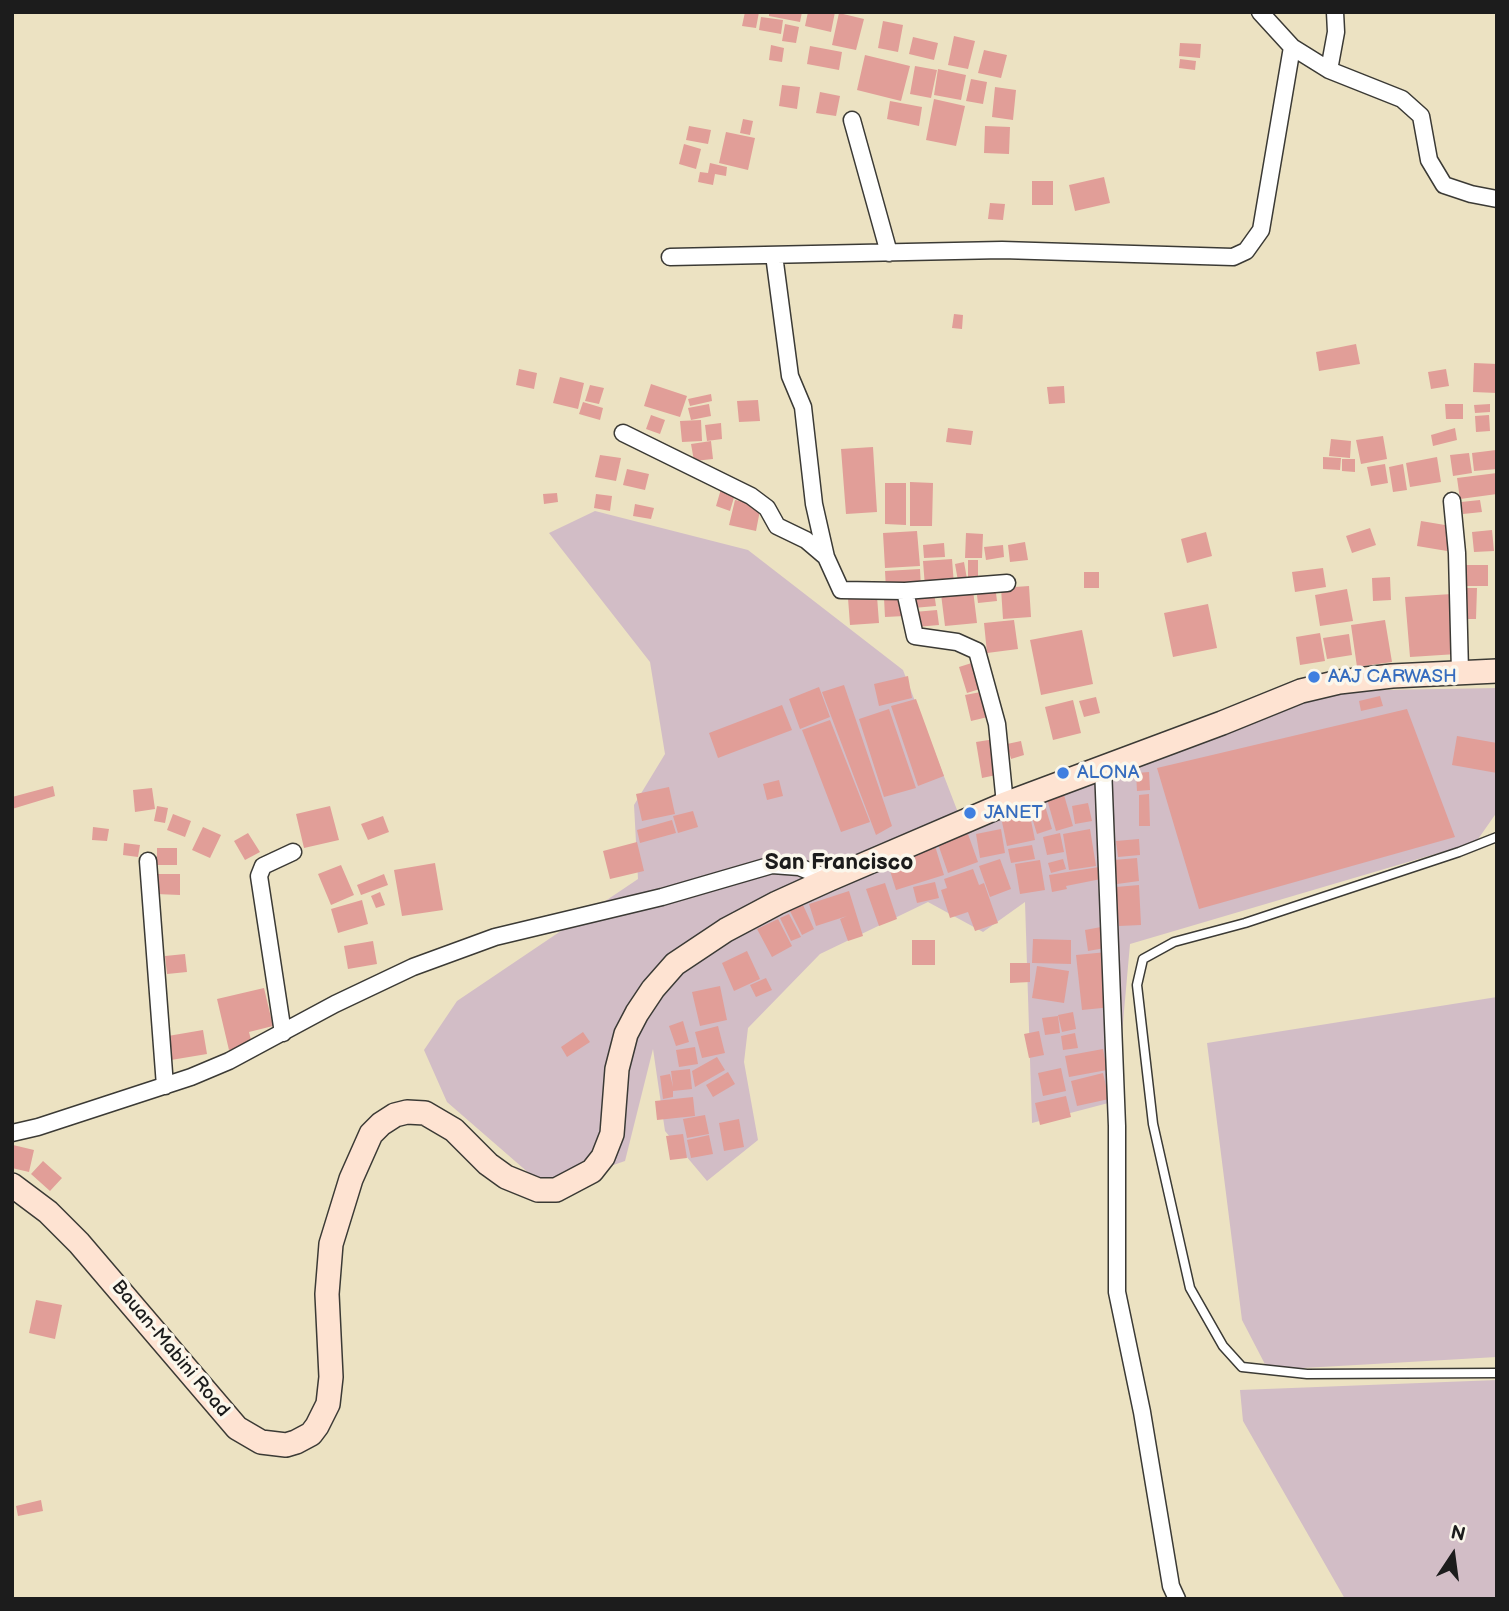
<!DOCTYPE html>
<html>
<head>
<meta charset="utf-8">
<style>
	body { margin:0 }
	#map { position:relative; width:1509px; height:1611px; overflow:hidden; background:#ece2c2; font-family:"Balsamiq Sans",sans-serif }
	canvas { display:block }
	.frame { position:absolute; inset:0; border:14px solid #1c1c1c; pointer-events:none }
	.north { position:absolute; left:1418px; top:1520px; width:70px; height:70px; -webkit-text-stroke:5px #fbf7ec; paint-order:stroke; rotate:13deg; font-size:19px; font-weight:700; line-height:28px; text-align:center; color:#1c1c1c }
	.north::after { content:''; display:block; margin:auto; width:24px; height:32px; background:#1c1c1c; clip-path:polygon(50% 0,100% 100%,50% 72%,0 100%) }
</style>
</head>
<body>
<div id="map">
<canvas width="1509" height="1611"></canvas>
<div class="frame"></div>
<div class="north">N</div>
</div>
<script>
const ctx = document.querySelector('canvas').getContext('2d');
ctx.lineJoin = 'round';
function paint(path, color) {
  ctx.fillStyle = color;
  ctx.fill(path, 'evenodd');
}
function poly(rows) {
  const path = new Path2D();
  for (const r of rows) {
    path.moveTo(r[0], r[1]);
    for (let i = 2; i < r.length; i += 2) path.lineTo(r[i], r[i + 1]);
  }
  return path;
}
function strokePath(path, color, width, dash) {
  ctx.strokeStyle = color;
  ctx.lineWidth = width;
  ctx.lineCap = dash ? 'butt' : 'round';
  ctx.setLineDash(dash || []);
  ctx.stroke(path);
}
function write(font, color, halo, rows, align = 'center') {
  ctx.font = font + ' "Balsamiq Sans",sans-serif';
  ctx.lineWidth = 7;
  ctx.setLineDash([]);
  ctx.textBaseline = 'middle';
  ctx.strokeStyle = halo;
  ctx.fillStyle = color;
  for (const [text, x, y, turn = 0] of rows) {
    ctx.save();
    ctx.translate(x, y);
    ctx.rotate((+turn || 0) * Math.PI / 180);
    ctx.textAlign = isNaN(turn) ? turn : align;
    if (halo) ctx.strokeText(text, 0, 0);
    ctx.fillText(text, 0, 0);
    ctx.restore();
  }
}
const industrial = poly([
	[595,511,748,550,903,670,964,828,1322,691,1497,688,1497,812,1476,842,1130,944,1116,1101,1032,1123,1025,902,983,932,928,902,820,954,748,1028,744,1062,758,1140,707,1181,665,1131,653,1049,625,1161,546,1188,447,1102,424,1050,457,1001,638,879,634,805,665,754,650,662,549,533],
	[1497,997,1497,1357,1268,1370,1242,1320,1207,1043],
	[1497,1380,1497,1599,1345,1599,1243,1421,1240,1390]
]);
const building = poly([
	[745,12,759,12,756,28,742,26],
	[769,12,802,12,800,22,769,16],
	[808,12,835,12,831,32,805,26],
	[839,13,864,19,856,50,832,45],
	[761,17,783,20,781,34,759,30],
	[883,21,903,25,898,52,878,48],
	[785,24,799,27,796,43,782,41],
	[954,36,975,41,968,69,948,65],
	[913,37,938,43,934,60,909,54],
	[1180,43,1201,44,1200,58,1179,56],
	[771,45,784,48,782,62,769,60],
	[810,46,842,52,839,70,807,64],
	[984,50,1007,55,1001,78,978,73],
	[865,55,910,66,901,101,857,90],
	[1180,59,1196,61,1195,70,1179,68],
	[915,66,937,70,931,98,910,94],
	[938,69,966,75,961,100,934,95],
	[971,79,987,82,983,104,966,101],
	[782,85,800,87,797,109,779,106],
	[995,87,1016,90,1013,120,992,117],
	[820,92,840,96,836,116,816,113],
	[934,99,965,106,956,146,926,140],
	[890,101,922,107,919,126,887,119],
	[743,119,753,121,750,135,740,133],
	[689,126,711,130,708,144,686,140],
	[985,126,1010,127,1009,154,984,153],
	[726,132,755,138,748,170,719,163],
	[684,144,701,149,696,169,679,164],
	[710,163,727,167,726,176,715,174,713,185,698,182,700,172,708,173],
	[1104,177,1110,203,1075,211,1069,185],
	[1032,181,1053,181,1053,205,1032,205],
	[990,203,1005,204,1003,220,988,219],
	[954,314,963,315,962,329,952,328],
	[1356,344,1360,364,1319,371,1316,352],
	[1474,363,1497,364,1497,393,1473,392],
	[519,369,537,373,534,389,516,385],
	[1446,369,1449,386,1431,389,1428,372],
	[560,377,584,383,578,409,553,403],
	[651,384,687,396,680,417,644,406],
	[590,385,604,388,599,404,585,401],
	[1064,386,1065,403,1049,404,1047,387],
	[711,394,712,401,690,406,688,399],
	[758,400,760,421,739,422,737,401],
	[583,402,603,408,600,420,579,414],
	[709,404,711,416,691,420,688,408],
	[1445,404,1463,404,1463,419,1446,419],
	[1490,404,1490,412,1475,413,1474,405],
	[651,415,665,420,660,434,646,429],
	[1489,415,1490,431,1476,432,1475,416],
	[701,420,702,441,682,442,680,421],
	[721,423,722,439,707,441,705,425],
	[948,428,973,431,971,445,946,442],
	[1455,428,1457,440,1433,446,1431,435],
	[1383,436,1387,459,1361,464,1356,440],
	[1331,439,1351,441,1350,458,1329,456],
	[711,441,713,459,694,461,691,444],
	[873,447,877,512,846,514,841,449],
	[1496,450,1497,469,1474,471,1472,453],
	[1469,453,1472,473,1453,476,1450,455],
	[600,455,621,458,616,481,595,477],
	[1323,457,1341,458,1340,470,1323,469],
	[1437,457,1441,482,1410,487,1406,463],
	[1342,459,1355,459,1355,472,1342,471],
	[1385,464,1388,483,1371,486,1367,467],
	[1403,464,1407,490,1393,492,1389,467],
	[627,469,649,474,645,490,623,485],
	[1497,473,1497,494,1460,499,1457,478],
	[910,482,933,483,932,526,910,526],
	[885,483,906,483,906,525,885,524],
	[721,489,735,494,730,511,716,506],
	[557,493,558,502,544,504,543,494],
	[596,494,612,496,610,511,594,508],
	[735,500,761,505,756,531,729,525],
	[1480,500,1482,512,1463,514,1461,502],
	[635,504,654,508,651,519,633,516],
	[1421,521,1451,526,1447,551,1417,546],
	[1370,528,1376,545,1352,553,1346,536],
	[1492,530,1494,551,1474,552,1472,532],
	[917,531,920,566,885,568,883,533],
	[1206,532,1212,556,1187,563,1181,539],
	[966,533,983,534,982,558,965,558],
	[1025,542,1028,560,1010,562,1008,545],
	[944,543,945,557,924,558,923,545],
	[1003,545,1004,557,986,560,984,547],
	[952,559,954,585,925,587,923,561],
	[968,560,978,560,978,583,968,584],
	[964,562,967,579,958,581,955,564],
	[1464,565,1488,565,1488,586,1464,586],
	[1323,568,1326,587,1295,592,1292,572],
	[920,569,921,588,886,590,885,571],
	[1084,572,1099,572,1099,588,1084,588],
	[1390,577,1391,600,1373,601,1372,578],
	[995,585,997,601,978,603,976,588],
	[1029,586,1031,617,1003,619,1001,588],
	[1461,588,1477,588,1476,619,1461,619],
	[1347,589,1353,621,1320,626,1315,595],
	[973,590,977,623,945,626,941,594],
	[934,592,936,606,913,608,912,593],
	[1452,594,1457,654,1410,657,1405,597],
	[877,596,879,623,850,625,848,598],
	[904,597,905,616,885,617,884,598],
	[1208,604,1217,648,1173,657,1164,613],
	[937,610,939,625,916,627,914,612],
	[1014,620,1018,649,987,653,984,623],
	[1385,620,1392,662,1357,667,1351,625],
	[1082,630,1093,684,1041,695,1030,640],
	[1320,633,1325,661,1300,665,1296,637],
	[1349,634,1352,655,1327,659,1323,638],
	[978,661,986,687,967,693,959,667],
	[908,676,912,698,879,706,874,684],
	[844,685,892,826,876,835,822,692],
	[819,687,830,717,800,729,789,699],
	[986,691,992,716,971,721,965,695],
	[1380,696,1383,706,1361,711,1359,701],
	[1096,697,1100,713,1084,717,1079,701],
	[916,699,944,776,918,786,891,706],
	[1073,700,1081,733,1053,740,1045,707],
	[782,705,792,730,718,758,709,733],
	[889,709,916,788,884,797,859,719],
	[1407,709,1455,837,1199,909,1157,768],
	[830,720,870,822,841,832,802,730],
	[1457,736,1497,743,1497,773,1452,765],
	[995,739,1001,774,982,778,976,742],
	[1021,741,1024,755,1011,759,1007,744],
	[1149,772,1150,790,1137,791,1136,773],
	[779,780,783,796,767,800,763,784],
	[53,786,55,796,12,809,12,797],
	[669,787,675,814,642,821,636,794],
	[152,788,155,809,135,812,133,790],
	[1149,794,1150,826,1139,826,1139,795],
	[1064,795,1073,826,1056,831,1047,799],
	[1088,803,1092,821,1075,824,1072,806],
	[157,806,168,808,165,823,154,821],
	[330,806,339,840,304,848,296,814],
	[1045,806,1052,829,1037,834,1030,811],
	[693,811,698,827,678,833,673,816],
	[1029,811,1035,840,1007,846,1001,817],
	[173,814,191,821,185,837,167,830],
	[383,816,389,832,368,840,361,824],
	[672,820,676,833,640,843,637,830],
	[93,827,109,829,107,841,92,840],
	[203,827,221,835,210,858,192,850],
	[1001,829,1005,853,980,858,976,834],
	[1090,829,1096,866,1069,870,1063,834],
	[248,833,260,852,245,860,234,841],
	[1060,833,1064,852,1047,855,1043,837],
	[968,834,978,862,948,873,938,844],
	[1139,839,1140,855,1118,857,1116,841],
	[637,842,644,871,610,879,603,851],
	[124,843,140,845,138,857,123,855],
	[1032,845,1035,859,1011,863,1008,849],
	[935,846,944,875,896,890,887,861],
	[157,848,177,848,177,865,157,865],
	[1137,858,1139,881,1117,884,1114,860],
	[1000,859,1011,889,990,897,979,866],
	[1063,859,1066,869,1051,873,1048,863],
	[1040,860,1045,890,1020,894,1015,864],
	[435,863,443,910,402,916,394,870],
	[341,865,354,895,331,905,318,874],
	[1099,867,1101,879,1066,886,1067,889,1052,892,1049,875],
	[973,869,979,885,984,883,998,923,975,931,968,912,950,918,941,890,947,888,944,879],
	[156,874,180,874,180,895,156,894],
	[384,874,388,885,361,895,357,885],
	[935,882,939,898,917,903,913,887],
	[885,883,897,919,879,926,866,889],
	[1139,885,1141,925,1119,926,1116,887],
	[849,891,863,936,848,941,840,919,847,916,816,926,809,904],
	[380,892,385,905,376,908,371,896],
	[362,900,368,924,338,933,331,909],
	[803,905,814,929,802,935,790,911],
	[789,914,801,937,791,941,780,918],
	[778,919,792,946,772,957,757,929],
	[1101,927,1105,948,1088,951,1085,930],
	[1033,939,1071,940,1071,964,1032,963],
	[912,940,935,940,935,965,912,965],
	[373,941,377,964,348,969,344,946],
	[747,951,760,979,734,991,722,963],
	[1107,952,1112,1007,1082,1010,1076,955],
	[185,954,187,972,167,974,165,956],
	[1010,963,1030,963,1030,982,1010,983],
	[1037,966,1069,971,1064,1003,1032,998],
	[766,978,772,990,756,997,750,985],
	[720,986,727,1020,700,1026,692,992],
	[264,988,273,1026,249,1032,252,1044,229,1050,217,999],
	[1073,1012,1076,1029,1062,1032,1058,1015],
	[1058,1016,1060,1033,1045,1035,1042,1018],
	[683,1021,689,1042,676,1046,669,1026],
	[718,1026,725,1053,702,1058,695,1032],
	[203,1030,207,1054,171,1060,168,1036],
	[1039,1031,1044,1055,1029,1058,1024,1034],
	[583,1032,590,1042,567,1057,561,1047],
	[1075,1033,1078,1048,1063,1050,1061,1036],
	[695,1047,698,1064,679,1067,676,1050],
	[1103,1049,1107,1070,1069,1077,1065,1056],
	[717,1057,725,1070,695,1087,692,1071],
	[1061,1068,1066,1091,1043,1096,1038,1073],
	[690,1069,692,1089,673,1091,673,1097,663,1099,660,1076,670,1074,673,1087,671,1071],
	[728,1072,735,1084,713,1097,706,1085],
	[1103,1073,1109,1099,1077,1106,1071,1081],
	[1066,1096,1071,1117,1040,1125,1035,1103],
	[693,1097,695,1116,657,1120,655,1101],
	[705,1115,709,1134,687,1138,683,1119],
	[739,1119,744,1147,724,1151,719,1123],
	[683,1134,687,1158,670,1160,666,1136],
	[709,1135,713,1154,691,1158,687,1140],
	[13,1145,34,1150,29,1172,12,1168],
	[43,1161,62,1178,50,1191,31,1174],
	[36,1300,62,1305,55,1339,29,1333],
	[41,1500,43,1511,18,1516,16,1506]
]);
const service = poly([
	[1497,837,1459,852,1245,923,1174,942,1143,959,1137,985,1153,1124,1190,1288,1223,1346,1242,1367,1307,1374,1497,1373]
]);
const minor = poly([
	[1260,12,1292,47,1329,70,1402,99,1421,116,1429,160,1444,185,1471,194,1497,199],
	[1329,70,1336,32,1335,12],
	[852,120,889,253],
	[774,255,790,376,803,407,814,504,826,557,841,590,905,591,1007,583],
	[670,257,1002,250,1233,257,1246,251,1261,230,1292,47],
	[623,433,751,496,767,508,777,526,806,540,826,557],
	[1452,501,1457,553,1460,672],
	[905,591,915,636,957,642,977,651,997,724,1005,804],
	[1103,767,1117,1126,1117,1292,1142,1412,1171,1586,1177,1599],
	[148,861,165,1086],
	[283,1033,259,876,263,866,293,852],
	[12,1133,38,1127,191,1077,229,1061,335,1004,413,967,495,937,662,897,772,865,799,867,830,879]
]);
const secondary = poly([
	[12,1185,48,1212,79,1243,237,1428,261,1442,286,1445,296,1442,311,1434,317,1426,328,1404,331,1377,327,1294,331,1244,351,1179,371,1134,381,1124,395,1115,407,1112,425,1113,454,1130,488,1164,506,1177,538,1190,556,1190,592,1171,603,1157,612,1134,617,1069,626,1034,637,1013,653,989,675,964,726,930,777,903,830,879,1005,804,1222,723,1301,691,1339,682,1392,676,1497,671]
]);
const markers = [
	[1314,677,7,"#3f7fe0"],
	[1063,773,7,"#3f7fe0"],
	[970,813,7,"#3f7fe0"]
];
const shopNames = [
	["AAJ CARWASH",1328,677],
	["ALONA",1077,773],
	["JANET",984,813]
];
const streetNames = [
	["Bauan-Mabini Road",170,1349,50]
];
const quarterNames = [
	["San Francisco",839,863]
];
paint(industrial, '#d2bdc6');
paint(building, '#e19e98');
strokePath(service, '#3b3a35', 11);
strokePath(minor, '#3b3a35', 19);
strokePath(secondary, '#3b3a35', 26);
strokePath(service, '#fff', 8);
strokePath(minor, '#fff', 16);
strokePath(secondary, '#fee3d2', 23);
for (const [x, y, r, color] of markers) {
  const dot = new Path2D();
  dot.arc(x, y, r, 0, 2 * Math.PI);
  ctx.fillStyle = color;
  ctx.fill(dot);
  strokePath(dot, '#fbf7ec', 2.5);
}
write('19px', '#366cbe', '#fbf7ec', shopNames, 'left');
write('19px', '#1c1c1c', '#fbf7ec', streetNames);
write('bold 23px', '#1c1c1c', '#fbf7ec', quarterNames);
</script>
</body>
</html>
